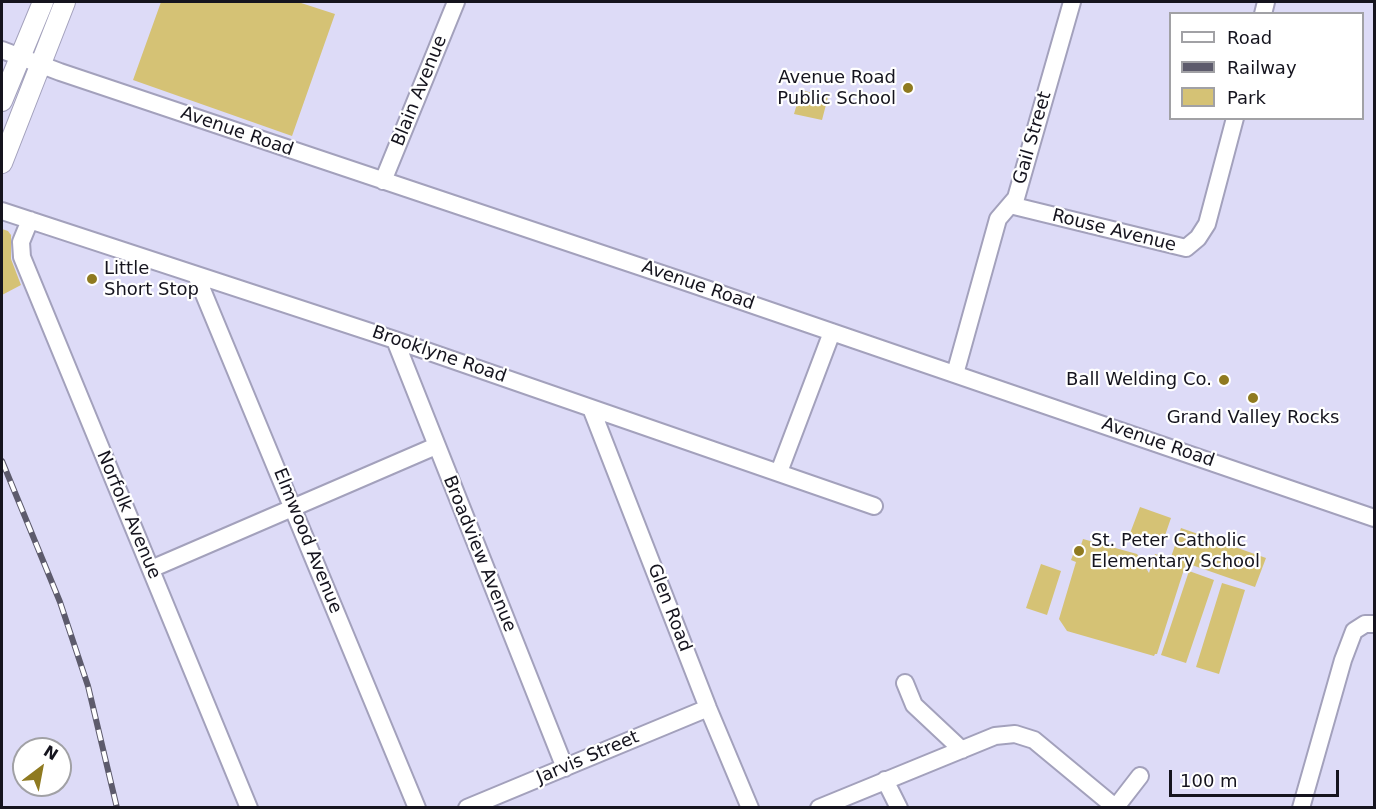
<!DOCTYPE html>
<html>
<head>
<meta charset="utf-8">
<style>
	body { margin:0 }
	#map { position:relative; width:1376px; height:809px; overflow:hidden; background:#dddbf7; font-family:"DejaVu Sans",sans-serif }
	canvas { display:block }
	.frame { position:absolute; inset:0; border:3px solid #15141e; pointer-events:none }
	.legend { position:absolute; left:1169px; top:12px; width:195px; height:108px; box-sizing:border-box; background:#fff; border:2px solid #a1a1a5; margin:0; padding:8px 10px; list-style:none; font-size:18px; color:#15141e }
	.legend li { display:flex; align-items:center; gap:12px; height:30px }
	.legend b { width:30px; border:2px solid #a1a1a5 }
	.north { position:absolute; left:12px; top:737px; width:60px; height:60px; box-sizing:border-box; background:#fff; border:2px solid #a1a1a5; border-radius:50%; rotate:32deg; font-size:16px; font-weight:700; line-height:24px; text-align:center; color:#15141e }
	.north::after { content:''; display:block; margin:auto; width:21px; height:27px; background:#8f7a20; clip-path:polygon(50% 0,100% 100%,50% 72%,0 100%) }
	.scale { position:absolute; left:1169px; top:770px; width:170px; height:27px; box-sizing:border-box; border:3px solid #15141e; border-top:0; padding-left:8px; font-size:18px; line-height:21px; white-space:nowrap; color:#15141e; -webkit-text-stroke:4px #fff; paint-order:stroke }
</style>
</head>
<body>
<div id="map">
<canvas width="1376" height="809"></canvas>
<div class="frame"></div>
<ul class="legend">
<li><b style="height:8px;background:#fff"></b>Road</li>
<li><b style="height:8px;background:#5d5b6c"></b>Railway</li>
<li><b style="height:16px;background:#d5c275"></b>Park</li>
</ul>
<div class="north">N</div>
<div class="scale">100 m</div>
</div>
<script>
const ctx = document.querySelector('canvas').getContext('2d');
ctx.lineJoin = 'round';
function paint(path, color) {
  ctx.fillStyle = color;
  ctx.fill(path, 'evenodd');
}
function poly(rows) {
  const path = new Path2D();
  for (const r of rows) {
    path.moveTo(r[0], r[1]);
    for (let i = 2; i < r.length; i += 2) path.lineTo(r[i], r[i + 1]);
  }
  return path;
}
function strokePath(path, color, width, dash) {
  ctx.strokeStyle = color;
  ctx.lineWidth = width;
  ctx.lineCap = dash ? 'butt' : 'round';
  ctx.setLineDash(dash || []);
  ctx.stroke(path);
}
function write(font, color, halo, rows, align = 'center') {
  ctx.font = font + ' "DejaVu Sans",sans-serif';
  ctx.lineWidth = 4.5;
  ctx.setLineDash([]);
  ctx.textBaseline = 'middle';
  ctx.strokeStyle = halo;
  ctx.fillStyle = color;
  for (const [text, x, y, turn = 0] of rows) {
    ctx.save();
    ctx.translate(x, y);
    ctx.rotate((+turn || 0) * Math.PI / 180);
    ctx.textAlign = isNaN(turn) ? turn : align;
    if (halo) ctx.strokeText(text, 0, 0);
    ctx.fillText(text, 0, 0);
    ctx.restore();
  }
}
const green = poly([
	[161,2,298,2,335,14,292,136,133,80],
	[801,90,828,97,822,120,794,114],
	[2,229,8,231,11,235,11,259,21,285,2,295],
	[1140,507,1171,518,1161,547,1129,536],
	[1181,528,1266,558,1255,587,1186,563,1157,654,1155,654,1154,656,1067,631,1059,619,1076,562,1071,560,1076,547,1080,548,1083,539,1137,554,1149,573,1155,554,1183,562,1171,557],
	[1041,564,1061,571,1047,615,1026,608],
	[1189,571,1214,580,1186,663,1161,655],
	[1222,583,1245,590,1219,674,1196,667]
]);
const minor = poly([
	[1263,14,1266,2],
	[2,50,60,72,689,283,1374,518],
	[383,181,456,2],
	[1010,205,1186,248,1198,238,1207,224,1235,118],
	[2,211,395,340,874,506],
	[30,220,21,242,22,257,249,808],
	[196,275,417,808],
	[395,340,565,768],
	[955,374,998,219,1016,198,1072,2],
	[591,408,708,708,750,808],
	[779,472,832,332],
	[151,569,436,446],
	[905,683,914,705,962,750],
	[885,780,899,808],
	[1116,807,1140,776],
	[467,808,708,708],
	[819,808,995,736,1015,734,1034,740,1116,808],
	[1301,808,1343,660,1354,631,1365,624,1374,624]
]);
const major = poly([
	[2,101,43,2],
	[2,163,65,2]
]);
const rail = poly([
	[2,461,60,602,88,686,117,808]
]);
const markers = [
	[908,88,6,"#8f7a20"],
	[92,279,6,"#8f7a20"],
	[1224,380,6,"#8f7a20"],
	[1253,398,6,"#8f7a20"],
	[1079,551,6,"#8f7a20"]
];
const poiNames = [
	["Avenue Road",896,78],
	["Public School",896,99],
	["Little",104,269,"left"],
	["Short Stop",104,290,"left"],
	["Ball Welding Co.",1212,380],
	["Grand Valley Rocks",1253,418,"center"],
	["St. Peter Catholic",1091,541,"left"],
	["Elementary School",1091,562,"left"]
];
const streetNames = [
	["Blain Avenue",420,91,-68],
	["Avenue Road",237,132,19],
	["Gail Street",1033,138,-74],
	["Rouse Avenue",1114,231,14],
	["Avenue Road",698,286,19],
	["Brooklyne Road",439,355,19],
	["Avenue Road",1158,443,19],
	["Norfolk Avenue",128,515,67],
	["Elmwood Avenue",307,541,68],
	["Broadview Avenue",479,554,68],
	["Glen Road",669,608,69],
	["Jarvis Street",588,758,-23]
];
paint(green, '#d5c275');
strokePath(minor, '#a3a1bc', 20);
strokePath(major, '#a3a1bc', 22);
strokePath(minor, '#fff', 16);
strokePath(major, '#fff', 20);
strokePath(rail, '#5d5b6c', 6);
strokePath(rail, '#fff', 4, [11]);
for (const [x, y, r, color] of markers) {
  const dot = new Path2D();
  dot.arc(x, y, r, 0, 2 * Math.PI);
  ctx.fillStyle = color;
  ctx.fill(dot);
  strokePath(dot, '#fff', 2);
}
write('18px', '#15141e', '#fff', poiNames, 'right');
write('18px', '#15141e', '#fff', streetNames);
</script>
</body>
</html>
